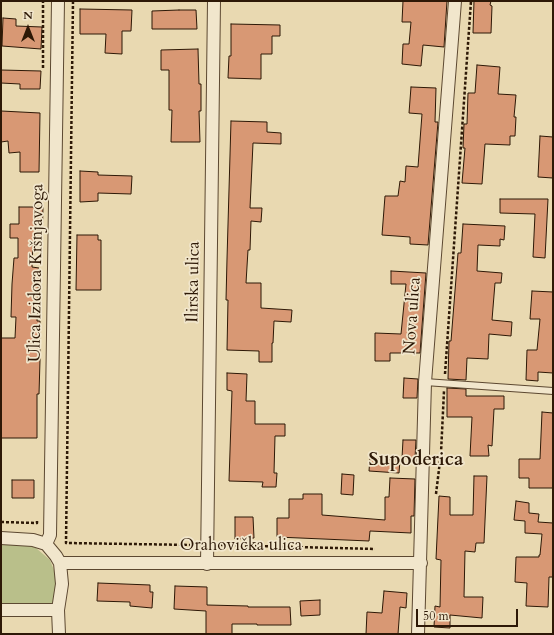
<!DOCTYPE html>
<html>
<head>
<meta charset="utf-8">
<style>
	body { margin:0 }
	#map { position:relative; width:554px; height:635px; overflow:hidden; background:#e9d9b1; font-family:Cardo,serif }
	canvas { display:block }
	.frame { position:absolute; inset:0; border:2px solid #2d1806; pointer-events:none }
	.north { position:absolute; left:8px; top:8px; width:40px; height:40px; -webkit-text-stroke:3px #f1e6cc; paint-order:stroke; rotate:0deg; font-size:11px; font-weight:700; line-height:16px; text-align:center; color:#2d1806 }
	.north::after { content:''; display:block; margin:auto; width:14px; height:18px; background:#2d1806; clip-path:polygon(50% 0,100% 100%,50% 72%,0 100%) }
	.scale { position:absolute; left:416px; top:609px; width:102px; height:18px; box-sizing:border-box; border:2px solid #2d1806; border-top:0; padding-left:5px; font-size:12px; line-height:14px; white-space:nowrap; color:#2d1806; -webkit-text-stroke:3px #f1e6cc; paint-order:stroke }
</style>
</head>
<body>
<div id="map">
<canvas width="554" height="635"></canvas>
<div class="frame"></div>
<div class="north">N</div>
<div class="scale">50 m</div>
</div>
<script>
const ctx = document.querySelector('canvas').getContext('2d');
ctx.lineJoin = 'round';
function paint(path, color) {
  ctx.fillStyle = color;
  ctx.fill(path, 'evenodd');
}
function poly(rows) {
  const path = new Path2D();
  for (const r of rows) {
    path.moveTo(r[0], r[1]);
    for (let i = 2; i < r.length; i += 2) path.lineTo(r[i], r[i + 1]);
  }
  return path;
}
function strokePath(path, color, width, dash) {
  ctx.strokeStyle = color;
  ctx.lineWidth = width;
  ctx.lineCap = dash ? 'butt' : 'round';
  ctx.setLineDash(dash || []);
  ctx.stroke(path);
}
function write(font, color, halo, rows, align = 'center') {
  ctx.font = font + ' Cardo,serif';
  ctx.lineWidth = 3.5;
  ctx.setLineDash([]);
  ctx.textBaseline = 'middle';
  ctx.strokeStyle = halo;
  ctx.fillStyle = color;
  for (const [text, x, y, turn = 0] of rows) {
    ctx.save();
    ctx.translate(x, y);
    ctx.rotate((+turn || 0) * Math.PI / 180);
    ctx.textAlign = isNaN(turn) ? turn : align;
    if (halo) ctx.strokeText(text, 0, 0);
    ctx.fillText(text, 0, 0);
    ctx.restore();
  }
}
const green = poly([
	[1,542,25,544,36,548,50,560,57,578,57,589,53,605,1,606]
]);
const building = poly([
	[403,1,447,1,444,47,423,45,421,66,402,64,403,44,409,44,411,22,402,22,403,1],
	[474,1,491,1,490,5,492,6,491,33,473,33,474,1],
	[80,9,132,10,131,31,122,31,122,54,105,53,106,34,80,34,80,9],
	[179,10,196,10,197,29,152,29,152,11,179,10],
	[3,18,16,19,16,26,42,27,41,49,2,46,3,18],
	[231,24,280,25,280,36,272,36,272,54,261,54,261,79,228,78,229,56,231,56,231,24],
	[198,49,199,84,201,84,201,111,199,111,200,142,171,142,172,110,169,110,169,70,161,70,161,50,198,49],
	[477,65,500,67,498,94,516,95,514,117,516,117,515,136,510,136,510,145,485,144,482,184,462,183,465,148,463,148,464,124,467,124,468,93,475,93,477,65],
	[1,70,41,71,40,89,20,89,20,84,1,83,1,70],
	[411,87,436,88,435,122,438,122,428,245,410,244,410,237,382,235,385,196,398,196,400,181,405,182,406,166,418,167,422,114,409,113,411,87],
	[1,111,40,113,39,172,20,172,20,152,9,153,8,141,1,142,1,111],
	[231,121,267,122,267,132,281,133,281,144,253,143,250,208,262,208,261,222,251,221,250,250,248,250,246,283,261,283,261,308,292,310,291,322,274,321,273,343,272,343,272,362,259,362,259,351,227,350,228,300,226,300,227,259,231,121],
	[540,136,553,137,553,178,538,177,540,136],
	[80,171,98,172,98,175,132,176,131,194,98,193,98,201,80,202,80,171],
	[500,199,548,199,545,258,533,257,535,214,500,213,500,199],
	[19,207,43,207,42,243,33,243,32,267,39,268,37,321,40,321,40,360,39,394,37,394,37,438,1,438,1,338,15,338,16,317,11,317,12,284,14,258,18,258,18,238,10,238,10,224,19,224,19,207],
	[463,224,505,226,504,240,500,239,500,246,478,245,477,271,502,273,501,283,495,283,492,320,512,322,511,336,489,334,488,359,467,358,466,380,448,379,449,341,451,341,458,253,461,253,463,224],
	[77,235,98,235,98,240,101,240,101,290,76,290,77,235],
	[391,271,426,273,420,353,390,353,390,361,375,361,375,333,401,334,406,284,391,284,391,271],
	[532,291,553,292,553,373,538,372,538,381,526,380,527,350,537,350,540,319,530,319,532,291],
	[227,373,247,374,246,401,255,401,255,424,285,424,285,436,275,436,274,473,277,473,276,487,262,487,263,482,229,481,232,391,227,390,227,373],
	[404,378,418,379,417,398,403,398,404,378],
	[447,388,466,389,466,396,504,396,504,409,494,409,492,446,488,445,489,456,470,456,472,417,447,417,447,388],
	[542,412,553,413,553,488,529,488,529,478,519,478,519,459,540,459,542,412],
	[403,440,416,440,415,458,402,458,403,440],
	[370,458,400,460,399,473,369,471,370,458],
	[342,474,354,475,353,495,341,494,342,474],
	[474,476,487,476,484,543,476,543,475,552,465,551,464,597,483,597,482,618,450,615,450,628,434,627,435,606,440,607,441,560,436,559,439,496,450,497,450,515,473,515,474,476],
	[390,478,415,479,414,516,411,516,411,533,370,531,369,541,277,537,277,518,289,518,289,499,303,499,303,494,322,494,322,515,385,520,385,497,389,497,390,478],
	[12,480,34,480,34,498,12,498,12,480],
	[516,501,529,503,529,513,539,514,538,522,553,523,553,577,549,577,548,607,526,606,527,583,515,582,516,557,539,557,539,555,540,555,542,534,525,533,525,521,514,520,516,501],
	[235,517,253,517,254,538,235,539,235,517],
	[98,583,150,585,150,592,153,592,152,608,130,606,130,602,97,601,98,583],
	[175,586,207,587,207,605,248,606,248,607,290,607,291,625,257,625,257,624,232,624,232,634,206,634,206,611,174,609,175,586],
	[384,591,407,593,406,608,400,607,398,634,366,634,367,612,382,613,384,591],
	[320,600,320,615,301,616,300,601,320,600]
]);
const path = poly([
	[73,1,66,543,195,545],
	[43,68,43,1],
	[445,374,471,1],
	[436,494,441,453,444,391],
	[1,522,37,523,37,521],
	[220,545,375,549]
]);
const lane = poly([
	[425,382,553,391]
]);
const street = poly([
	[1,538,33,540,46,544,56,556,60,563,62,584,58,610,1,610],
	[46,544,50,535,58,1],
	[60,563,421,563],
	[207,564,214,1],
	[58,610,59,634],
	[418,634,425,382,455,1]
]);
const streetNames = [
	["Ulica Izidora Kršnjavoga",37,273,-89],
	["Ilirska ulica",194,282,-89],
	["Nova ulica",413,316,-86],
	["Orahovička ulica",241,546]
];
const quarterNames = [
	["Supoderica",416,461]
];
paint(green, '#b9bf8a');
paint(building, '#d89874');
strokePath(building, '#2d1806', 1);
strokePath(lane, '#5c4831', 8);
strokePath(street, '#5c4831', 14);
strokePath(path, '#2d1806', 2.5, [3, 2]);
strokePath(lane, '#f1e6cc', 6);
strokePath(street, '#f1e6cc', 12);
write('17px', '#2d1806', '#f1e6cc', streetNames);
write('bold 19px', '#2d1806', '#f1e6cc', quarterNames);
</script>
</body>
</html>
